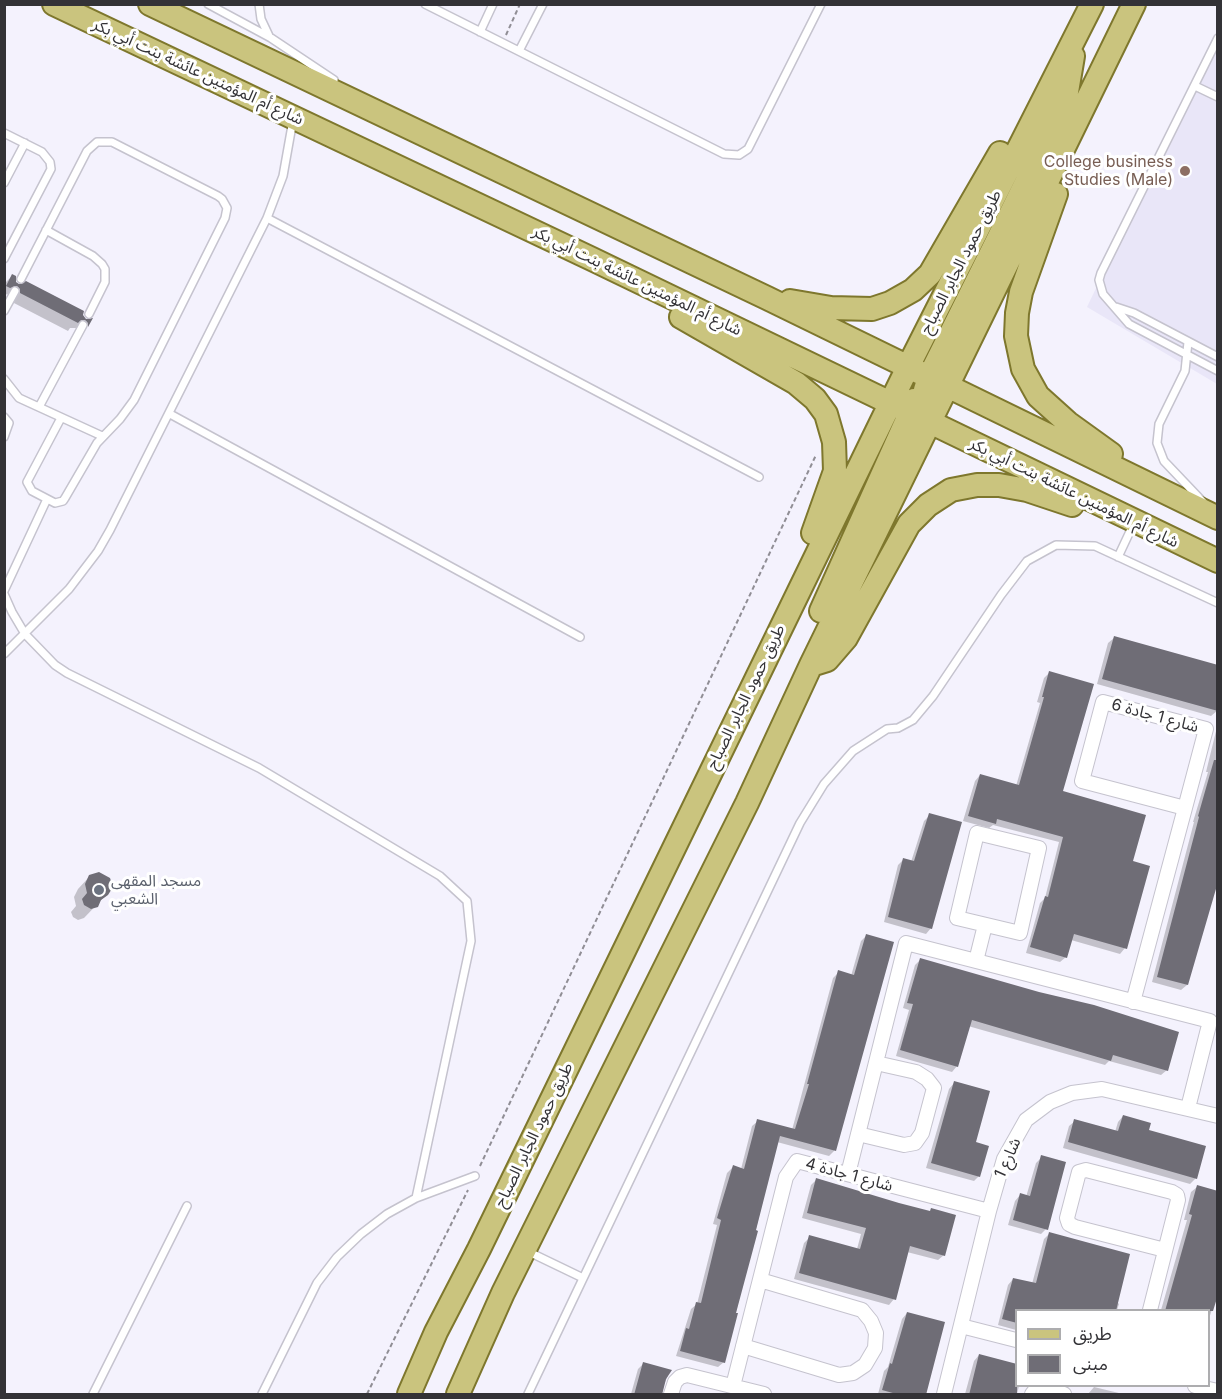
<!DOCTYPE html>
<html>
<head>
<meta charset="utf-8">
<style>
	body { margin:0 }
	#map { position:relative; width:1222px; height:1399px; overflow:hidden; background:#f4f2fd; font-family:Inter,"Noto Sans Arabic",sans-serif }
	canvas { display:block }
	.frame { position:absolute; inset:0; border:6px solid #333236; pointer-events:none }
	.legend { position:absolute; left:1015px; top:1309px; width:195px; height:78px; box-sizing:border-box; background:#fff; border:2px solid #adadaf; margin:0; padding:8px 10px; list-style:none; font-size:18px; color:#333236 }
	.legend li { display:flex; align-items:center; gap:12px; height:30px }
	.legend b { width:30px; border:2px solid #adadaf }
</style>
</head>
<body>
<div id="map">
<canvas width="1222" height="1399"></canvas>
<div class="frame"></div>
<ul class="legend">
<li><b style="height:8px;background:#cac47e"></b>طريق</li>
<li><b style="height:16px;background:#6f6d76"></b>مبنى</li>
</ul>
</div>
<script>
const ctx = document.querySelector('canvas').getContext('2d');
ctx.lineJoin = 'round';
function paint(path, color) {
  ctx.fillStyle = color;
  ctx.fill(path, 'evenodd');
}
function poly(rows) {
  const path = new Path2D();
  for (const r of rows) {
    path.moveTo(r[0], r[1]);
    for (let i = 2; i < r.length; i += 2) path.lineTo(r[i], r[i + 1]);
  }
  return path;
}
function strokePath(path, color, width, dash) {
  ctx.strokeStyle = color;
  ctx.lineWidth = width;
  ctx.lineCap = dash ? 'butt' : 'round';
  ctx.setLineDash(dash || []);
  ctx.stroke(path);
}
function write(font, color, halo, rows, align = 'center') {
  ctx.font = font + ' Inter,"Noto Sans Arabic",sans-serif';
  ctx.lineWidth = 6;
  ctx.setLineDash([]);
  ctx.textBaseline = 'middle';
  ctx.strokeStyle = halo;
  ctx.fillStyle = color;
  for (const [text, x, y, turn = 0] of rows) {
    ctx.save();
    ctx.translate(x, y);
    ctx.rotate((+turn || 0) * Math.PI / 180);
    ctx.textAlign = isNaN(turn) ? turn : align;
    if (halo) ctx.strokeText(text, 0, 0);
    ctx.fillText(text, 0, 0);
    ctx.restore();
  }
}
const built = poly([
	[1217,36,1217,384,1087,307]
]);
const shadow = poly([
	[12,276,17,285,82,315,85,320,90,320,87,326,80,333,76,328,70,328,68,331,12,302,12,298,8,294,4,295,4,284],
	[1114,638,1217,711,1211,716,1097,684,1108,643],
	[1049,673,1061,792,1131,862,1125,948,1120,954,1071,940,1066,957,1060,962,1026,953,1040,903,1045,898,1059,842,993,825,989,828,963,821,975,781,980,775,1016,786,1040,703,1037,702,1044,678],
	[1218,723,1218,873,1187,985,1181,990,1152,982,1194,822,1193,822,1208,772,1206,772],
	[930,815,931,928,926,934,884,922,898,865,903,860,911,862,924,821],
	[90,876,107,894,84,918,78,920,73,917,71,912,76,906,74,897,78,889],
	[866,936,892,943,834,1151,829,1156,777,1142,724,1362,718,1367,676,1356,691,1309,697,1304,717,1225,713,1224,727,1173,733,1167,741,1169,752,1126,758,1121,792,1130,833,978,839,972,851,976,861,941],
	[920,960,1167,1070,1161,1075,1109,1061,1105,1065,968,1026,957,1066,952,1072,896,1056,909,1010,903,1008,915,965],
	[954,1083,974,1143,979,1176,974,1181,926,1168,949,1089],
	[1123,1116,1196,1178,1190,1184,1063,1148,1069,1126,1075,1121,1115,1132,1118,1122],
	[1042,1157,1046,1229,1041,1234,1008,1225,1015,1201,1020,1195,1026,1197,1036,1163],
	[817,1179,944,1255,938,1260,907,1252,894,1299,889,1305,794,1279,804,1243,810,1237,857,1249,861,1234,802,1218,811,1185],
	[1197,1187,1218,1290,1208,1322,1208,1310,1161,1310,1187,1220,1184,1220,1191,1192],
	[1049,1234,1119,1304,1117,1310,1016,1310,1016,1330,998,1325,1008,1285,1013,1279,1032,1284,1044,1239],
	[907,1313,925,1394,878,1394,884,1371,888,1367,902,1319],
	[979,1355,1016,1386,1019,1386,1017,1394,965,1394,974,1361],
	[643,1364,670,1371,661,1391,662,1394,631,1394,638,1369],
	[1094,1387,1123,1394,1088,1394]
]);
const building = poly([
	[12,274,16,276,16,282,19,284,26,281,84,311,83,315,86,319,93,318,88,327,88,323,85,320,81,320,78,323,20,293,20,289,17,286,10,288,6,286],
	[1114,636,1218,665,1218,711,1102,679],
	[1049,671,1094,684,1063,791,1146,815,1133,861,1150,866,1127,949,1074,934,1067,958,1030,947,1045,896,1048,897,1063,837,997,819,996,824,968,816,980,774,1019,785,1044,697,1042,697],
	[1214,760,1218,760,1218,882,1188,985,1157,977,1199,817,1198,816],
	[929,813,962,822,932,929,888,917,903,858,914,861],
	[99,872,110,878,113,887,108,895,101,900,98,907,91,909,84,905,82,899,87,893,85,884,89,875],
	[866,934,894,942,836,1151,780,1136,756,1230,758,1231,736,1313,738,1313,725,1363,680,1351,686,1328,689,1329,696,1302,701,1303,721,1220,717,1218,733,1165,744,1169,757,1119,795,1129,809,1084,807,1084,838,970,854,975],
	[920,958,1039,992,1094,1005,1179,1032,1168,1071,1113,1055,1111,1061,972,1020,958,1067,900,1050,913,1004,907,1003],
	[954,1081,990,1091,976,1142,989,1146,980,1177,931,1163],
	[1123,1115,1151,1123,1149,1130,1206,1146,1197,1179,1068,1142,1074,1119,1118,1131],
	[1041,1155,1066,1162,1048,1230,1013,1220,1020,1193,1030,1196],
	[816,1178,899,1203,930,1211,931,1208,956,1215,945,1256,910,1246,896,1300,799,1273,809,1235,860,1249,866,1228,807,1213],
	[1197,1185,1218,1191,1218,1295,1213,1311,1165,1311,1192,1215,1189,1214],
	[1049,1232,1130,1254,1116,1311,1017,1311,1017,1323,1002,1319,1013,1278,1036,1283],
	[907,1312,945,1322,926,1395,900,1395,882,1390,890,1363,892,1364],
	[979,1354,1017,1364,1017,1395,969,1395],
	[643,1362,672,1370,666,1379,662,1395,634,1395]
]);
const path = poly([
	[506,35,520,4],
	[480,1166,816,455],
	[367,1394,468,1190]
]);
const service = poly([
	[208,4,271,38,334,80],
	[259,4,261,19,269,36],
	[425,4,724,154,739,155,748,149,821,4],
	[480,32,493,4],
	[1218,38,1101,273,1099,280,1103,294,1129,324,1218,371],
	[519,51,543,4],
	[1195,86,1218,97],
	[4,133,42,152,50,162,51,169,4,259],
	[4,183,25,143],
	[267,218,759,477],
	[46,230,93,256,102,264,105,269,105,282,89,314],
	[21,279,87,151,97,142,112,142,218,196,222,199,227,208,225,218,134,400,120,419,97,443,65,498,63,501,55,503,32,491,27,482,61,418],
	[1116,307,1134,313,1218,357],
	[4,311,15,291],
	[1188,342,1185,371,1159,424,1157,443,1164,461,1203,502],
	[4,379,19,398,102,436],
	[39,407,83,325],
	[170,414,580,637],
	[4,417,9,423,4,437],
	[1118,557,1133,525],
	[4,591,47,499],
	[4,594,12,612,25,634,55,665,67,673,259,768,440,876,467,901,471,941,416,1198],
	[4,654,69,589,98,551,110,530,267,218,283,176,293,120],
	[529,1252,583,1278],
	[93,1394,187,1206],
	[262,1394,317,1283,337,1257,361,1234,387,1214,416,1198,475,1176],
	[528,1394,800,823,824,784,853,751,887,729,898,728,913,720,933,696,1001,595,1027,561,1056,545,1095,546,1218,603]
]);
const minor = poly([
	[977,833,1039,848,1020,933,957,918,977,833],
	[976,961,985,925],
	[1133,1002,1185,808,1206,729,1103,702,1082,781,1185,808],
	[858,1134,904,1145,915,1143,922,1133,934,1088,927,1079,916,1072,876,1063],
	[848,1174,906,943,1210,1021,1188,1108],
	[1150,1310,1178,1200,1177,1195,1172,1192,1086,1170,1079,1172,1067,1218,1069,1224,1075,1227,1165,1250],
	[961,1326,1016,1340],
	[743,1346,839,1375,853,1373,865,1365,875,1348,876,1333,871,1321,862,1310,760,1280],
	[733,1386,786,1177,797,1161,989,1211],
	[1195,1386,1218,1391],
	[671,1394,675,1382,680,1377,687,1375,764,1394],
	[944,1394,989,1211,1004,1159,1026,1120,1050,1102,1072,1093,1102,1089,1218,1116],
	[1032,1394,1036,1389,1039,1388,1064,1394]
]);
const primary = poly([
	[54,4,592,259,1218,561],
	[150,4,767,298,1218,518],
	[1056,194,1021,292,1017,313,1016,336,1023,369,1038,396,1068,423,1111,454],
	[790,301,831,308,872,309,890,303,913,290,930,274,1000,153],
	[681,317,796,383,815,399,826,414,834,442,835,471,813,533],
	[931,423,925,407,925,390,929,377,1054,127,1066,98,1073,56],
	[821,611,910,413,914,400],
	[811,665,827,660,846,638,909,524,928,505,951,490,977,485,999,485,1027,490,1072,505],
	[409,1394,436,1332,479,1249,908,367,1092,4],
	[458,1394,503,1293,747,803,811,665,1134,4]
]);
const markers = [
	[1185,171,6,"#8d6e63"],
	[99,890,6,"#6b7280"]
];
const streetNames = [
	["شارع أم المؤمنين عائشة بنت أبي بكر",198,72,25],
	["طريق حمود الجابر الصباح",961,262,-63],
	["شارع أم المؤمنين عائشة بنت أبي بكر",637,281,26],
	["شارع أم المؤمنين عائشة بنت أبي بكر",1074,493,26],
	["طريق حمود الجابر الصباح",746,697,-64],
	["شارع 1 جادة 6",1155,716,15],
	["طريق حمود الجابر الصباح",534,1135,-64],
	["شارع 1",1008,1158,-66],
	["شارع 1 جادة 4",849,1175,15]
];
const educationNames = [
	["College business",1173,162],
	["Studies (Male)",1173,180]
];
const worshipNames = [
	["مسجد المقهى",111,881],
	["الشعبي",111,899]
];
paint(built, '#e9e6f8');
paint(shadow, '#0003');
paint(building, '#6f6d76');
strokePath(service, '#c5c3ce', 10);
strokePath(minor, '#c5c3ce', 16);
strokePath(primary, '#7e772d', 26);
strokePath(path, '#908e95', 2, [4.5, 3]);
strokePath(service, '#fff', 7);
strokePath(minor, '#fff', 14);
strokePath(primary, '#cac47e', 22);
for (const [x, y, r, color] of markers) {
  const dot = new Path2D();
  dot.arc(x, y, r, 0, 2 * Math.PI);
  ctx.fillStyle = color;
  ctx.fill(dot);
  strokePath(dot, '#fff', 2);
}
write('16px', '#333236', '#fff', streetNames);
write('16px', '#785e54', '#fff', educationNames, 'right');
write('16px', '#5b616d', '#fff', worshipNames, 'left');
</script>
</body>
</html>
